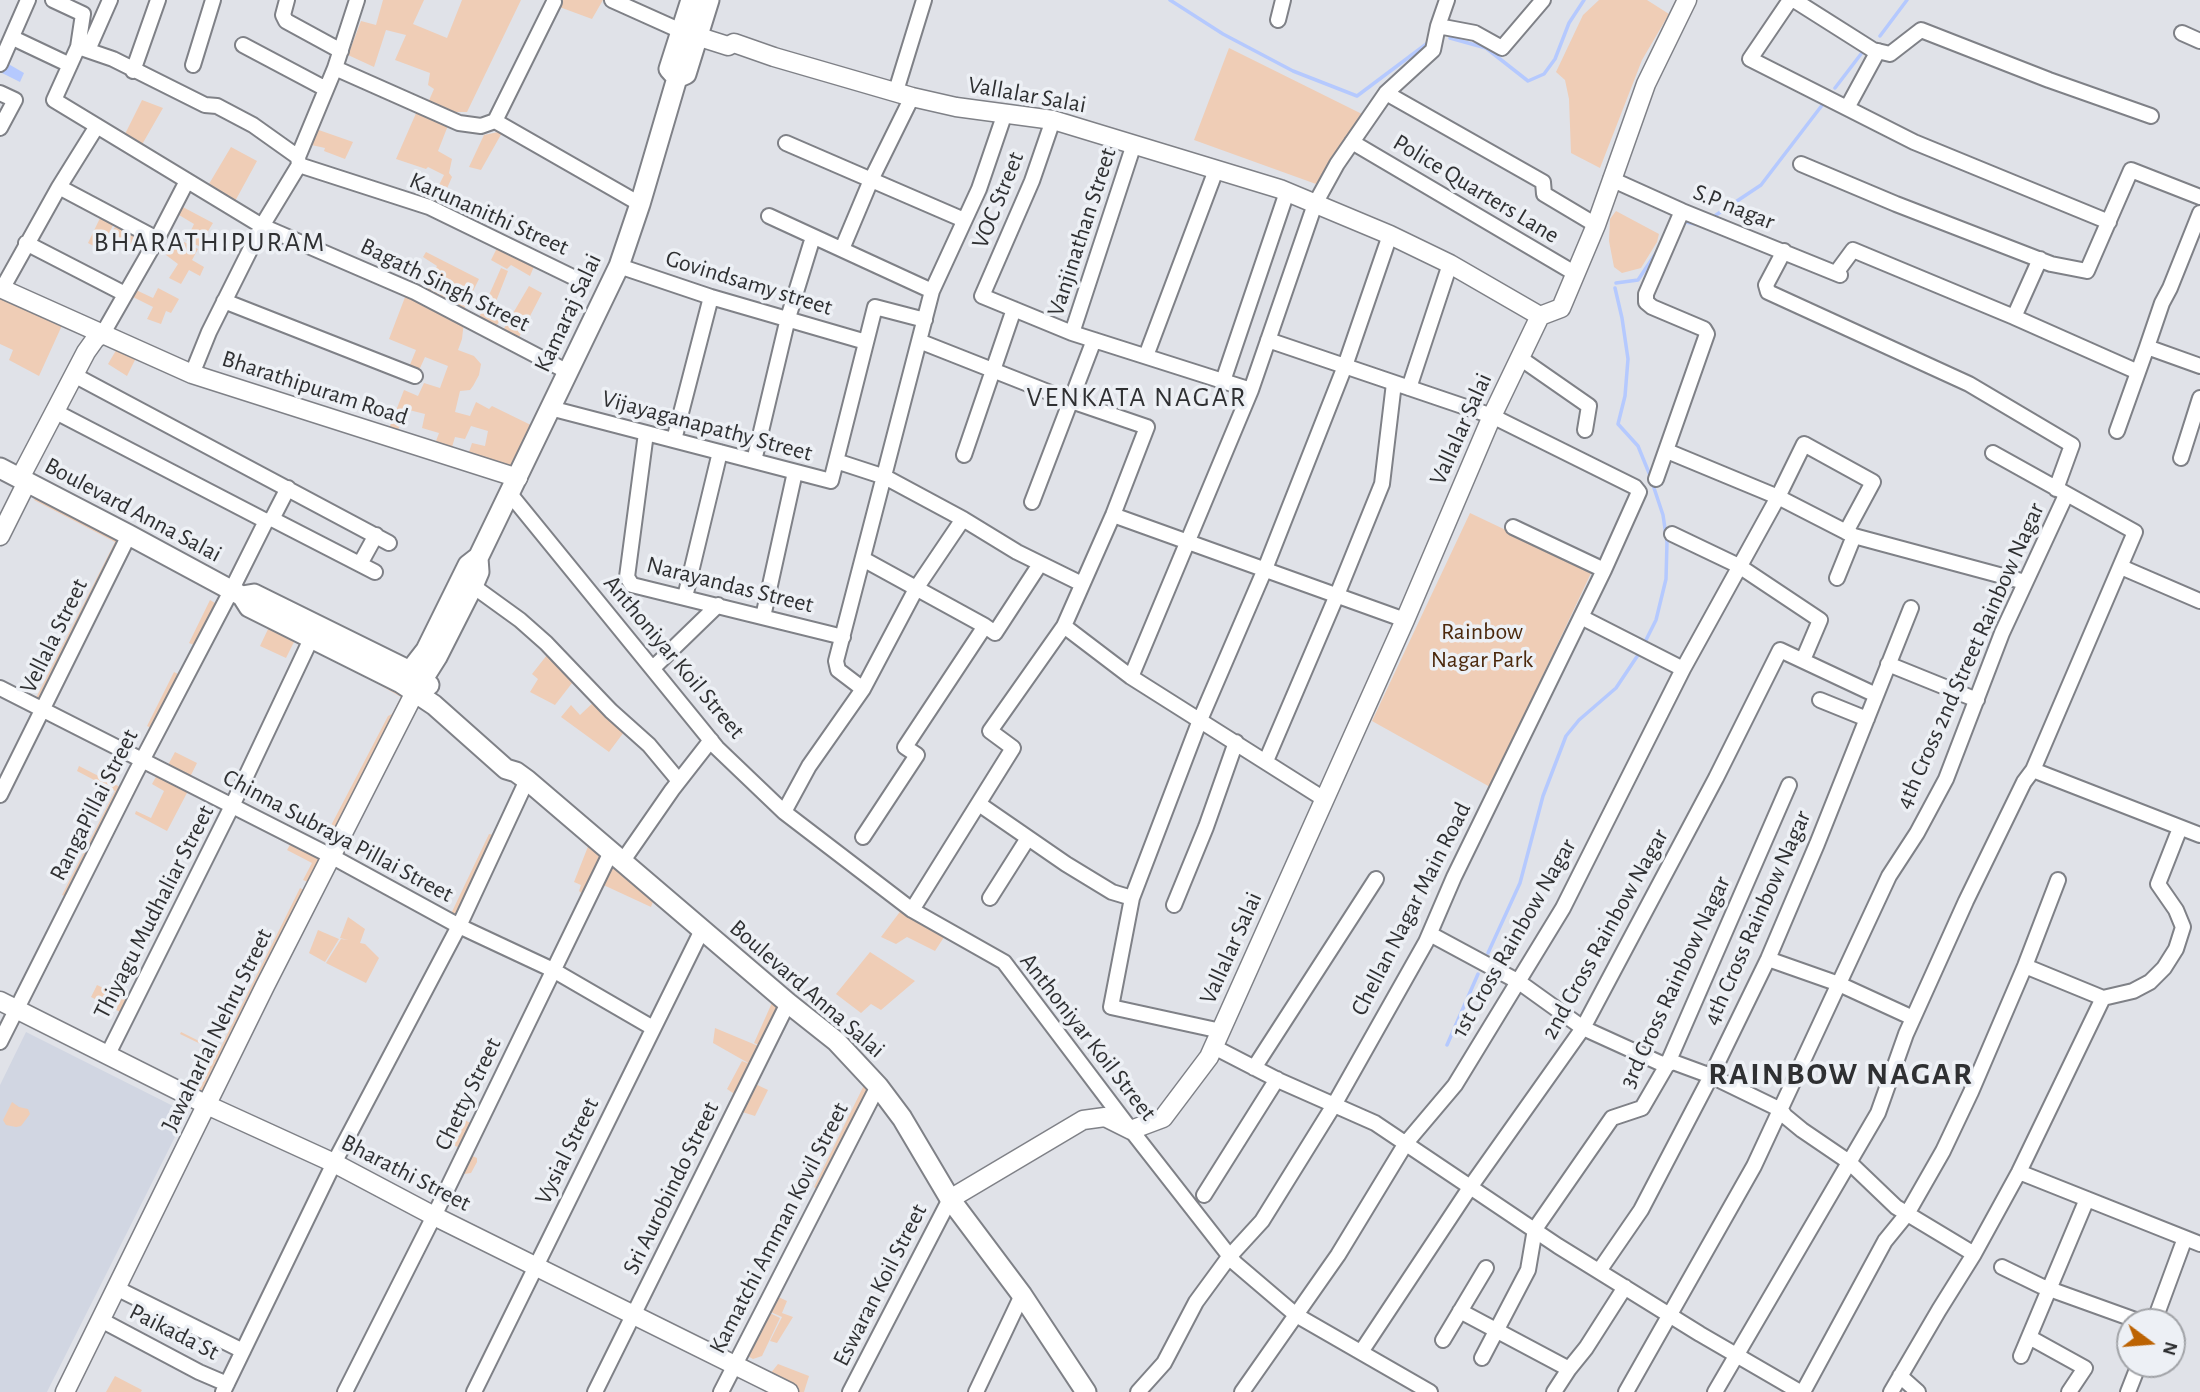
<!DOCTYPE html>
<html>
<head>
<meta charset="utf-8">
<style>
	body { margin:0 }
	#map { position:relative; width:2200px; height:1392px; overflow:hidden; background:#e0e2e8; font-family:"Alegreya Sans",sans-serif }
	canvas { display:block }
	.north { position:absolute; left:2116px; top:1308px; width:70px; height:70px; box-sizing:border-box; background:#edf0f5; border:2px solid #a1a3a7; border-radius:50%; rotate:106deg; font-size:19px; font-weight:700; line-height:28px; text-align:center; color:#2f3032 }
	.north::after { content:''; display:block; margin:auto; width:24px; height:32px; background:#bc6303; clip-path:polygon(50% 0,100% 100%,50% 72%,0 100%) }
</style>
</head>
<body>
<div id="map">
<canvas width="2200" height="1392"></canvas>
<div class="north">N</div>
</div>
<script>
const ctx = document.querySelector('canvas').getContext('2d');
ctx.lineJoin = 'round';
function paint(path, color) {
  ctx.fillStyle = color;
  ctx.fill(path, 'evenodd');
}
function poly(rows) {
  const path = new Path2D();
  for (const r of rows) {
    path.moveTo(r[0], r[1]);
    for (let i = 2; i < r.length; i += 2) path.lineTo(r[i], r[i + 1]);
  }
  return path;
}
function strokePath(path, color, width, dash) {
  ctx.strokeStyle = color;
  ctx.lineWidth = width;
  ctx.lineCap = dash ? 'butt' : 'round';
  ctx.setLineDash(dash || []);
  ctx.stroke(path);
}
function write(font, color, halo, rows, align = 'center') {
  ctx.font = font + ' "Alegreya Sans",sans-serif';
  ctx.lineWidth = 7;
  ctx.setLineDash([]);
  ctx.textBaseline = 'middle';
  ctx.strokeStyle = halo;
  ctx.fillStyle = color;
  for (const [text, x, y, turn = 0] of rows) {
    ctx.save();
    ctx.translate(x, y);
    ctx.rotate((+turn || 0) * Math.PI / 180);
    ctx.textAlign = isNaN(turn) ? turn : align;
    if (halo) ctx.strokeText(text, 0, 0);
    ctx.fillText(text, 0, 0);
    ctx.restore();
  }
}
const built = poly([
	[26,1032,187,1113,47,1392,0,1392,0,1085]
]);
const green = poly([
	[383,0,424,0,413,24,447,38,462,0,521,0,467,112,447,112,427,105,434,89,428,85,430,73,395,60,406,35,386,30,374,67,348,55,361,21,376,25],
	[555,0,603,0,592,19,554,5],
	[1599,0,1647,0,1669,14,1642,60,1600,168,1571,153,1569,99,1565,80,1556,72,1583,15],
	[1229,48,1364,115,1316,184,1194,140],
	[142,100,163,108,140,148,123,138],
	[417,111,449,123,438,151,452,159,449,173,452,177,438,209,429,205,444,175,428,167,426,169,396,159],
	[313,128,353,142,345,159,324,151,325,148,307,144],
	[503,131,481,170,469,167,484,135],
	[231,147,257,161,233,205,206,189],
	[179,205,213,223,199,246,186,241,194,224,174,212],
	[1616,211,1659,234,1657,242,1641,268,1622,273,1614,267,1609,241,1610,219],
	[101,216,114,223,101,250,88,243],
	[119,221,155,239,147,253,111,233],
	[184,242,198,249,192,260,204,267,200,276,189,270,181,284,169,278,178,264,166,255,173,245,180,249],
	[499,244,535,264,530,276,511,265,507,269,491,260],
	[426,252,479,279,462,313,424,293,437,266,423,257],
	[501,268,508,271,495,304,506,311,495,328,478,320],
	[529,286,542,293,517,341,502,332],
	[158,288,179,299,171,313,166,311,161,324,147,319,153,307,131,296,136,290,153,298],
	[0,292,64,321,39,376,9,360,13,350,0,344],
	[407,292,464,321,462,339,458,350,474,356,481,364,479,375,473,386,470,390,460,391,455,412,470,416,476,402,489,409,492,406,537,428,516,474,467,458,472,443,485,446,488,431,471,426,465,439,455,437,450,454,433,449,439,433,422,428,425,414,405,409,396,437,387,434,404,390,418,396,424,383,440,388,448,366,425,357,416,377,407,372,416,350,389,339],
	[118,347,136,358,127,376,108,364],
	[36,497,119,540,38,699,36,698,115,542,34,500],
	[1470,513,1592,571,1490,787,1372,721],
	[210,600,215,603,194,645,189,643],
	[270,625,296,638,286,658,260,646],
	[547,655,576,678,555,705,530,692,538,679,532,674],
	[174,672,178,674,151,728,147,726],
	[373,675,406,692,329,842,324,839,388,716,392,714,401,697,371,680],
	[597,699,627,728,609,752,561,717,571,705,580,715],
	[175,752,197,763,190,777,168,765],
	[79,766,120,787,65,896,62,895,115,791,77,771],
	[157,775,188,791,167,831,135,814,136,811,151,818,164,791,152,784],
	[489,834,498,836,459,922,449,918],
	[591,839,609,853,587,898,579,891,581,885,574,882],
	[291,843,321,858,308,882,303,880,312,863,287,850],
	[611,853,656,893,651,907,597,882],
	[300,888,306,891,203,1095,197,1092,217,1052,180,1034,181,1032,219,1051],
	[902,909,946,934,935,951,907,937,896,944,881,937],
	[348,917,365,929,360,943,365,944,379,958,366,983,326,963,341,939,348,940,340,938],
	[318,930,339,939,325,962,309,953],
	[870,952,915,981,881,1010,871,1004,861,1013,836,994],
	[97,985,126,999,120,1012,91,997],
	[775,996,786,1004,764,1047,754,1043],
	[715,1028,763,1048,739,1099,732,1097,733,1093,727,1089,742,1061,750,1064,713,1043],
	[868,1077,876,1086,820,1192,814,1187],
	[751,1082,768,1090,755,1116,736,1110],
	[12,1102,19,1107,28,1109,30,1114,21,1126,16,1127,6,1125,3,1120],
	[458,1117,477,1126,465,1150,446,1142],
	[466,1153,477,1158,477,1162,471,1173,464,1174,442,1218,435,1215],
	[772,1294,787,1301,782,1313,793,1317,777,1343,770,1341,782,1317,764,1309],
	[764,1310,780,1318,762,1356,753,1359,742,1353],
	[778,1364,809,1376,804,1392,796,1392,766,1379],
	[115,1376,142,1390,141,1392,106,1392]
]);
const water = poly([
	[5,62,24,73,20,82,0,72]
]);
const stream = poly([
	[1170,0,1223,34,1293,71,1357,96,1429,42],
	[1880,36,1907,0],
	[1450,38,1486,48,1528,81,1544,74,1555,59,1569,23,1584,0],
	[1835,88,1861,54],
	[1716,215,1761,185,1823,104],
	[1681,221,1700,225],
	[1616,283,1638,280,1658,250],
	[1615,288,1622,318,1628,359,1625,396,1618,424,1638,446,1649,473,1663,515,1667,542,1666,579,1656,620,1645,642],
	[1488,953,1520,883,1543,796,1566,736,1579,720,1616,688,1640,652],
	[1447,1045,1478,974]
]);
const minor = poly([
	[53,0,83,14,78,47,113,59,205,105,217,106,253,125,298,157],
	[287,0,283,15,286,21,341,51],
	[612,0,681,31],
	[1790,0,1750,59,1914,142,2109,222],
	[1794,0,1873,50,1890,54,1921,30,2049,80,2151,116],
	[1278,20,1283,0],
	[1438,26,1475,33,1502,48,1543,0],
	[2182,33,2200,41],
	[13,38,70,65],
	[243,45,326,89],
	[78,47,54,100,262,226,415,292,568,372],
	[88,50,110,0],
	[0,64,28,0],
	[193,65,213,0],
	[335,68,459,123,481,126,495,121,640,204],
	[133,71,158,0],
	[896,91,924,0],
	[0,93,15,100,0,128],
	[1386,93,1543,182,1544,194,1596,225],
	[1847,108,1878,51],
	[1053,120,1032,181,982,296,1072,333,1251,390],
	[495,121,554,2],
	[1352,142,1576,274],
	[786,143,964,220],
	[1801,164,1896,204,2051,264,2087,271,2131,170,2200,197],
	[299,165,429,207,579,280],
	[1611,179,1682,211,1840,275],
	[59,187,157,239],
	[2200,213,2170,288,2162,303,2147,347,2200,366],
	[769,216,932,291],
	[26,243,125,294],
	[842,249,871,180,912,97],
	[1784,251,1766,285,1768,292,1969,384,2072,445,2056,489],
	[619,266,711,297,866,342],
	[1836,273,1853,250,2014,317,2040,259],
	[2,289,59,187,97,126],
	[224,301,415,376],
	[2014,317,2138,372],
	[1072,333,1134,144],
	[102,335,157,239,187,181],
	[1146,356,1216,170],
	[1520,358,1589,406,1585,430],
	[192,374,209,332,262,226,299,165,298,157,335,68,357,0],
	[74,375,389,543],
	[1223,381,1287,192],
	[1409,388,1450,264],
	[550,408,831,481,875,307,925,320],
	[56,412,266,521,272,519,375,572],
	[2117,431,2147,347],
	[646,433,627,577,632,585,843,637],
	[674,440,711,297],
	[1667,451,1778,497,1854,536,2025,582],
	[964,455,1014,309],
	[2181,458,2200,398],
	[754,461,788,318,813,237],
	[836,461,885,477,963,519,1017,552,1082,584],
	[1656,479,1707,334,1704,329,1652,307,1646,302,1646,294,1682,211],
	[510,494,717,748,784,812,912,910,1004,962,1131,1130,1235,1263,1296,1315,1430,1392],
	[1032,502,1094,340],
	[1113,515,1405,620],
	[272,519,288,488],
	[1513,527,1604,570],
	[1672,534,1739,566,1820,620,1803,660],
	[863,559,985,626],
	[360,564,376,535],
	[2121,567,2200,601],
	[1837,578,1854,536],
	[473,586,520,620,546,643,611,711,649,745,679,781],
	[685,597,720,452],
	[763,617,795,472],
	[1581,617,1683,669],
	[1064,626,1131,677,1324,799],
	[1888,664,1977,700],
	[653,668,718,605],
	[1131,677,1251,390,1315,204,1337,164,1386,93,1433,50,1438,26,1447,0],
	[0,688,331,856,459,926,553,970,653,1028],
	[863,689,838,670,836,661,932,291,979,189,1005,113],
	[1820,700,1867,719],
	[1266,761,1337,595,1382,484,1394,383],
	[2033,770,2200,835],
	[0,795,129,535],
	[979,804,1066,864,1112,892,1132,898],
	[784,812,809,766,863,689,917,587,963,519],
	[863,837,917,755,905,747,985,626,995,633,1040,564],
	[622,862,672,790,711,740],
	[990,898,1028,838],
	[1174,905,1206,827,1236,742],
	[912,910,1013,748,990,731,1064,626,1113,515,1147,427,1071,401,919,341],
	[1430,934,1519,982,1583,1028,1660,1063,1667,1065,1673,1062,1711,1076,1781,1110,1785,1116,1802,1130,1849,1162,1896,1207,1974,1254],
	[1768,959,1839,984,1913,1018],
	[2025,966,2103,998,2133,991,2150,982,2164,968,2176,949,2183,927,2176,910,2158,884,2180,828],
	[1221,1031,1111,1007,1132,898,1200,720,1265,569,1345,366,1390,235],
	[0,1042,135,774,231,591,266,521],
	[1214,1047,1280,1081,1375,1123,1558,1246,1700,1334,1800,1392],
	[108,1054,232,806,311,639],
	[1254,1068,1376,879],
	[2019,1172,2200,1244],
	[1204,1195,1277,1079],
	[2002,1267,2041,1286,2141,1322],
	[1599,1271,1641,1210,1711,1076,1768,959,1817,844,1911,608],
	[116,1288,243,1351],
	[1460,1311,1569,1369],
	[101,1320,199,1372,227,1384],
	[2154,1322,2185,1238],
	[2029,1337,2085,1368,2069,1392],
	[1443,1340,1486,1268],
	[1361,1352,1471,1186,1583,1028,1716,778,1780,650,1876,695],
	[2021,1356,2087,1199],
	[1482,1358,1528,1270,1535,1229,1612,1118,1642,1108,1667,1065,1789,785],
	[1900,1376,1918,1392],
	[223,1392,334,1163,459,926,527,780],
	[345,1392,434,1216,611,852],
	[474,1392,702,930],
	[595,1392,788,1003],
	[721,1392,878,1086],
	[850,1392,950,1199],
	[976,1392,1022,1295],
	[1138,1392,1164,1363,1196,1302,1229,1257,1262,1221,1334,1105,1426,942,1454,877,1604,570,1639,492,1635,487,1492,416,1268,340],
	[1242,1392,1338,1255,1406,1143,1455,1085,1563,908,1683,669,1778,497,1804,444,1873,482,1846,532],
	[1554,1392,1569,1369,1586,1348,1625,1287],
	[1626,1392,1754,1166,1889,876,1917,833,1946,779,2002,633,2066,495],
	[1715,1392,1878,1113,1906,1034,1966,901,2024,782,2033,770,2135,532,1993,453],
	[1803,1392,1885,1241,1907,1214,1943,1151,1971,1092,2025,966,2058,880],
	[1891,1392,1939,1310,1974,1254,2019,1172,2103,998],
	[2128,1392,2139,1364]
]);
const tertiary = poly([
	[687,33,728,46,734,43,774,57,912,97,956,107,1053,120,1280,189,1390,235,1450,264,1540,316],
	[0,288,192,374,518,478],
	[1540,316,1561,308,1596,225,1646,84,1687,0],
	[20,478,86,352,96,338,102,335],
	[0,536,27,482],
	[0,1001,207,1105,334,1163,434,1216,789,1392],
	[950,1199,1083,1120,1105,1117,1131,1130,1163,1118,1209,1057,1405,620,1492,416,1540,316],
	[65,1392,265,986,415,692]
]);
const secondary = poly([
	[677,78,669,69,691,0],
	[0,468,129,535,242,596,249,607,401,683,434,705,506,769,516,772,527,780,788,1003,836,1041,878,1086,902,1118,950,1199,1022,1295,1086,1392],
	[242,596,254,594,410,671,429,685],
	[402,681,426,650,468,565,477,558],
	[415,692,437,657,473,586,479,572,478,558,619,266,640,204,677,78,686,74,709,0]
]);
const streetNames = [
	["Vallalar Salai",1027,95,10],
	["Police Quarters Lane",1476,189,31],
	["VOC Street",998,200,-68],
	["S.P nagar",1734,207,22],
	["Karunanithi Street",489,214,24],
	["Vanjinathan Street",1082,232,-72],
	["Govindsamy street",749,283,17],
	["Bagath Singh Street",445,285,26],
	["Kamaraj Salai",568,313,-65],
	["Bharathipuram Road",315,388,18],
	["Vijayaganapathy Street",707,426,15],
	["Vallalar Salai",1461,429,-66],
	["Boulevard Anna Salai",133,510,28],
	["Narayandas Street",730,585,14],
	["Vellala Street",54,636,-64],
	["4th Cross 2nd Street Rainbow Nagar",1970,656,-66],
	["Anthoniyar Koil Street",674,657,50],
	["RangaPillai Street",94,805,-63],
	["Chinna Subraya Pillai Street",338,836,28],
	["Chellan Nagar Main Road",1411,909,-63],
	["Thiyagu Mudhaliar Street",154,912,-63],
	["4th Cross Rainbow Nagar",1757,918,-66],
	["2nd Cross Rainbow Nagar",1605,934,-61],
	["1st Cross Rainbow Nagar",1514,938,-60],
	["Vallalar Salai",1231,948,-66],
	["3rd Cross Rainbow Nagar",1675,982,-65],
	["Boulevard Anna Salai",807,989,41],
	["Jawaharlal Nehru Street",217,1030,-64],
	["Anthoniyar Koil Street",1088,1037,52],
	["Chetty Street",468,1094,-64],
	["Vysial Street",567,1151,-64],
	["Bharathi Street",406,1173,27],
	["Sri Aurobindo Street",671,1188,-64],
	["Kamatchi Amman Kovil Street",779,1228,-63],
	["Eswaran Koil Street",880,1285,-63],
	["Paikada St",174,1332,27]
];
const parkNames = [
	["Rainbow",1482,632],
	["Nagar Park",1482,660]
];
const quarterNames = [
	["BHARATHIPURAM",210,243],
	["VENKATA NAGAR",1137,398]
];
const districtNames = [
	["RAINBOW NAGAR",1841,1074]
];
paint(built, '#d1d6e2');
paint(green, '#efcdb6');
paint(water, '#b5c9fe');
strokePath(stream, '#b5c9fe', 3.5);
strokePath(minor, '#7f8187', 18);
strokePath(tertiary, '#7f8187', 21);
strokePath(secondary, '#7f8187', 23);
strokePath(minor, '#fff', 14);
strokePath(tertiary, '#fff', 18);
strokePath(secondary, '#fff', 19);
write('24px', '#2f3032', '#edf0f5', streetNames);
write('24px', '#4c290d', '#edf0f5', parkNames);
ctx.letterSpacing = '2px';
write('28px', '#2f3032', '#edf0f5', quarterNames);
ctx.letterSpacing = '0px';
ctx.letterSpacing = '2px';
write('bold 32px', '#2f3032', '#edf0f5', districtNames);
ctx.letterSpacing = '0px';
</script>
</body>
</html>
